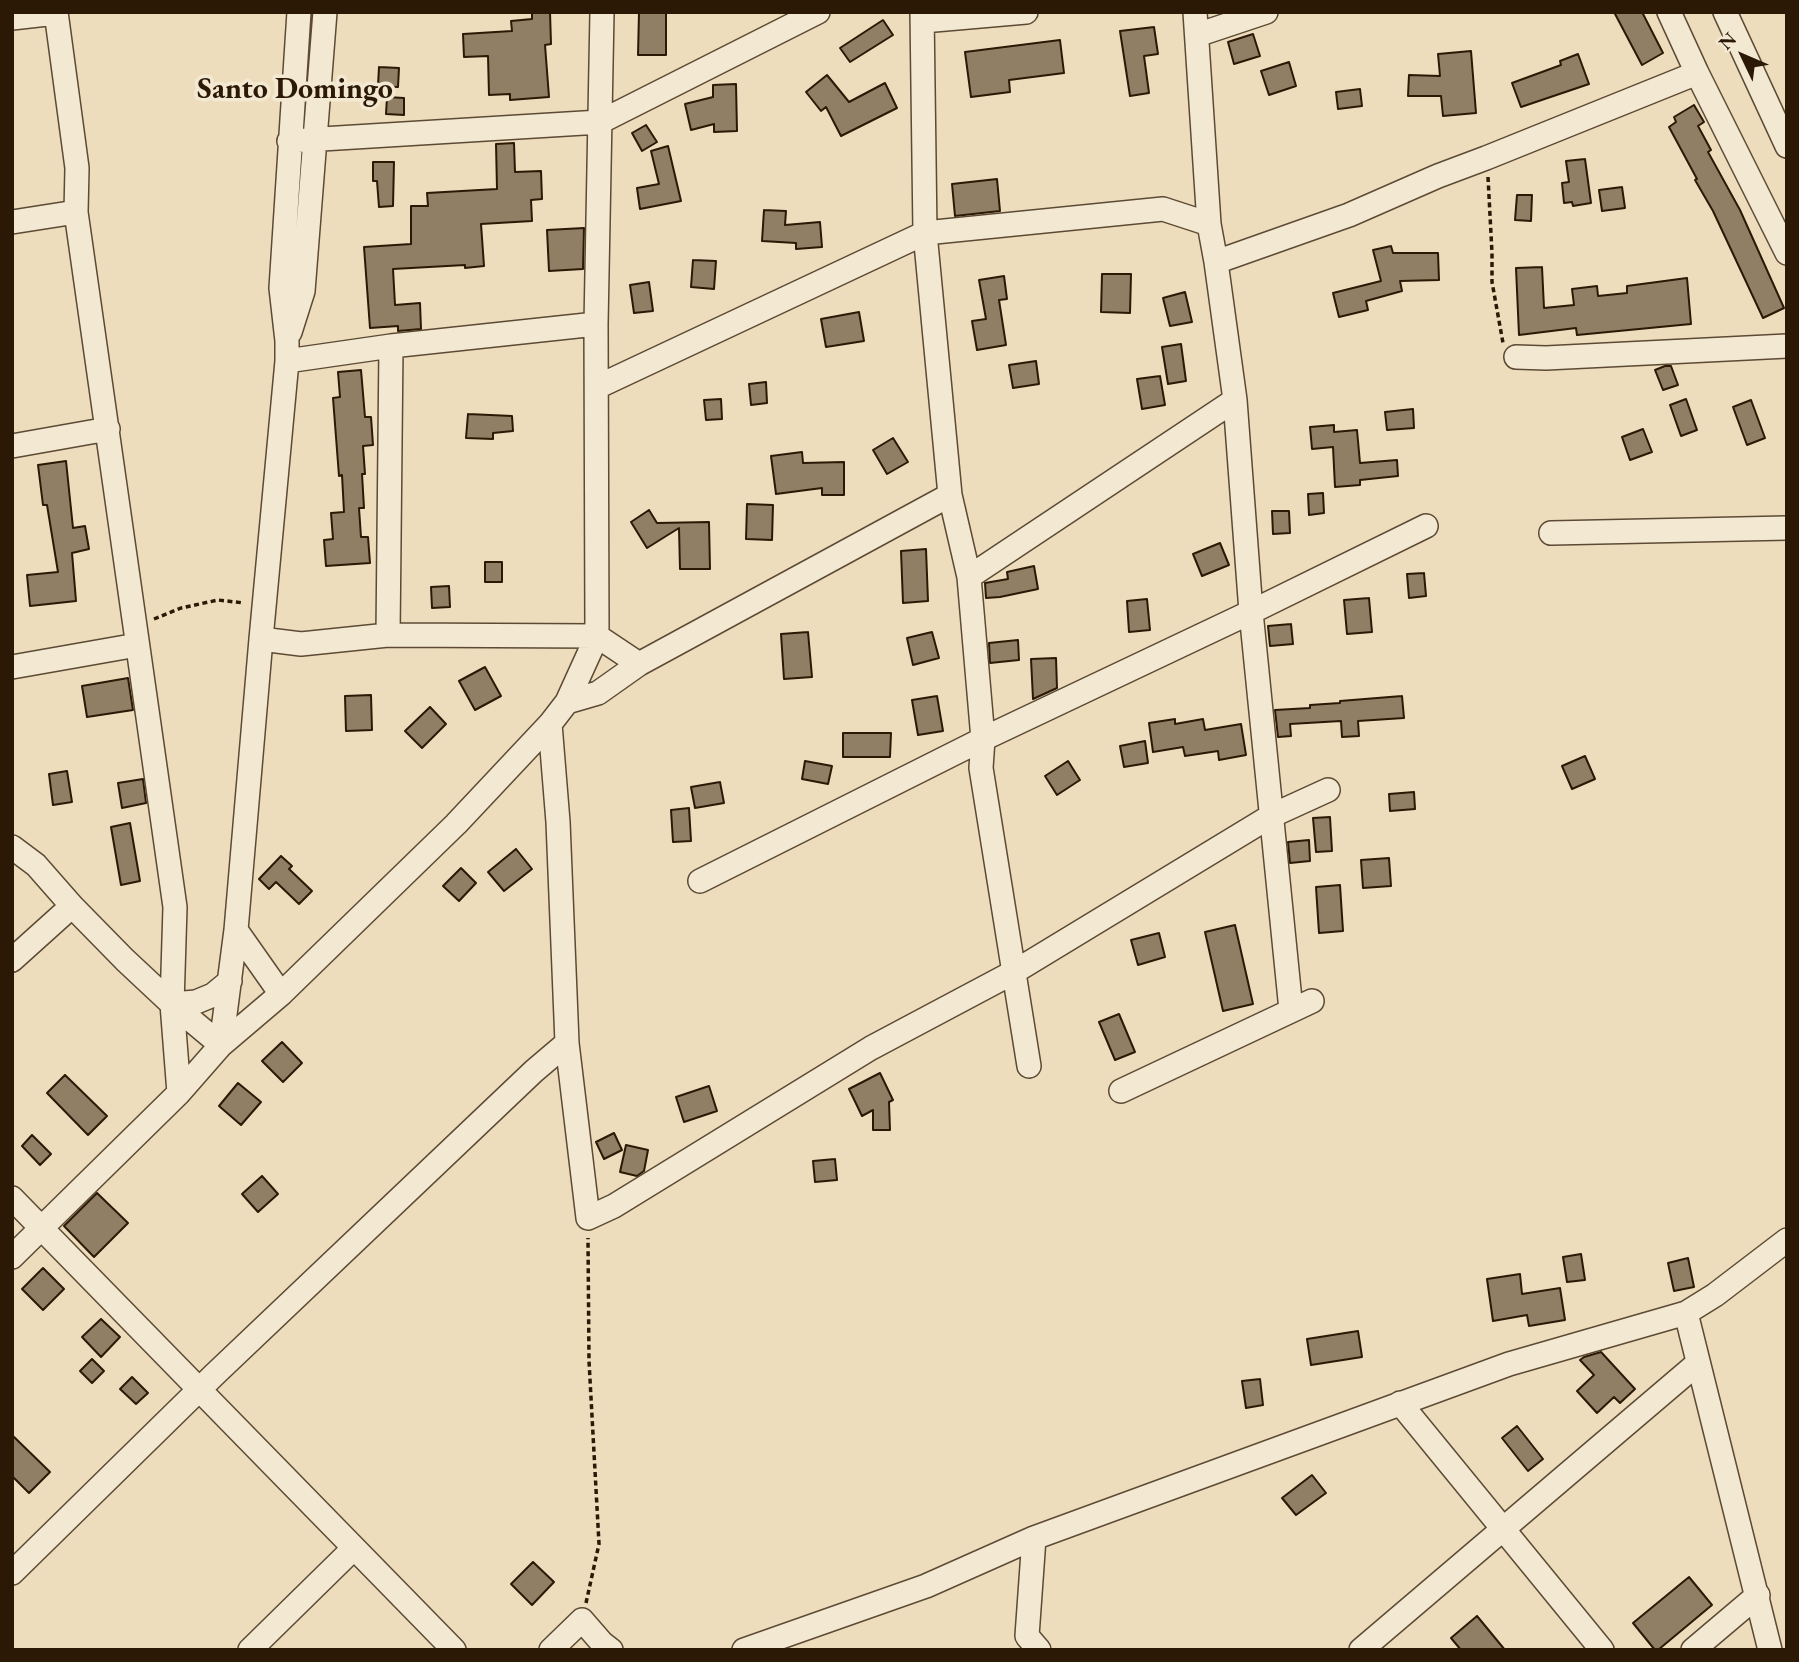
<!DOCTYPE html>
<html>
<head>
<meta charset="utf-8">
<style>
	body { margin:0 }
	#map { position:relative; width:1799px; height:1662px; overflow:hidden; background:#edddbc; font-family:"EB Garamond",serif }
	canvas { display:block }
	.frame { position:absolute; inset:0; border:14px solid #2b1906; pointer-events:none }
	.north { position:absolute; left:1708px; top:21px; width:70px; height:70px; -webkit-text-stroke:5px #f3e9d3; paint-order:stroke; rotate:314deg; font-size:19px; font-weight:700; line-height:28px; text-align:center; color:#2b1906 }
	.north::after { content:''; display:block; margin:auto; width:24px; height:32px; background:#2b1906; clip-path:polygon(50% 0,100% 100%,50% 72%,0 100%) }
</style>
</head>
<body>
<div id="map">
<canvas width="1799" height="1662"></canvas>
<div class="frame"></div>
<div class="north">N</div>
</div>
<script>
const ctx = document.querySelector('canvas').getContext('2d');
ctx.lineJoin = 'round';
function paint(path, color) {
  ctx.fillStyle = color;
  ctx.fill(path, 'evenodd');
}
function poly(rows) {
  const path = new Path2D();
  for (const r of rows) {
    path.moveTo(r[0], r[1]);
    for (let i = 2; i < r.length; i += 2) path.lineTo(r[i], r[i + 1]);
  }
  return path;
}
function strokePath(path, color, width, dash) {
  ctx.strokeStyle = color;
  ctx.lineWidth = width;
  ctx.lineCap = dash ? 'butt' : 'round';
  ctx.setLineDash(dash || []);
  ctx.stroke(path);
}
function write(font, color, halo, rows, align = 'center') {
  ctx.font = font + ' "EB Garamond",serif';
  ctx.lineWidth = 7;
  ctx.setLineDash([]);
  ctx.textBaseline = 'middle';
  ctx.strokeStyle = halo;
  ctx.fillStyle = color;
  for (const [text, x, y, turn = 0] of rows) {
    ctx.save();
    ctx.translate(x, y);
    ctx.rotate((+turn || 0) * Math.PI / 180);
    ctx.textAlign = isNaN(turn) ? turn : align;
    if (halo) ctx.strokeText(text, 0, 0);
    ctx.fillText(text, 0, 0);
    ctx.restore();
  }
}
const building = poly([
	[532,12,550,12,551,44,545,45,549,97,510,100,510,94,489,95,488,56,464,57,463,34,512,31,511,21,532,19,532,12],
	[639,12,666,12,666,55,638,55,639,12],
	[1614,12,1642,12,1663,53,1642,65,1614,12],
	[883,20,893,35,850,62,840,48,883,20],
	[1154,27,1158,54,1144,56,1149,93,1130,96,1120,31,1154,27],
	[1253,34,1260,56,1234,64,1228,42,1253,34],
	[1060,40,1064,73,1009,80,1010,92,971,97,965,52,1060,40],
	[1471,51,1476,113,1443,116,1441,96,1408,96,1409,75,1440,76,1438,54,1471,51],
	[1578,54,1589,84,1521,107,1512,83,1561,65,1560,61,1578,54],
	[1289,62,1296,86,1269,95,1261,71,1289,62],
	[379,67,399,68,398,87,378,86,379,67],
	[827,75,849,102,885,83,897,108,841,136,826,107,821,111,806,92,827,75],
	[736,84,737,131,714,132,714,124,691,130,685,104,713,97,713,85,736,84],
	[1360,89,1362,106,1338,109,1336,92,1360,89],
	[387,97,404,98,404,115,386,114,387,97],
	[1694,105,1704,122,1698,126,1711,150,1708,152,1740,210,1784,308,1763,318,1713,211,1695,180,1697,179,1669,127,1676,122,1674,117,1694,105],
	[646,125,657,142,642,151,632,133,646,125],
	[514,143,515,172,541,171,542,199,531,200,532,221,481,224,484,266,465,268,465,265,393,269,395,305,420,303,421,329,398,331,398,326,370,328,364,247,411,244,411,206,428,206,427,193,497,189,496,144,514,143],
	[668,146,681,201,640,209,637,188,659,184,651,151,668,146],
	[1585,159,1591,203,1573,206,1572,202,1564,203,1562,183,1569,182,1566,161,1585,159],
	[373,162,394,162,393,206,379,207,377,181,373,181,373,162],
	[997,179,1000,211,955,216,952,184,997,179],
	[1622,187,1625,208,1602,211,1599,190,1622,187],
	[1517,195,1532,195,1531,221,1515,220,1517,195],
	[764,210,786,211,785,225,820,222,822,247,796,249,796,243,762,241,764,210],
	[584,228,583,269,549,271,547,230,584,228],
	[1391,246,1393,253,1438,253,1439,280,1400,281,1402,291,1366,301,1368,310,1339,317,1333,293,1381,281,1373,250,1391,246],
	[693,260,716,261,714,289,691,287,693,260],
	[1542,267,1544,308,1574,305,1572,289,1597,286,1598,296,1627,293,1627,286,1687,278,1691,324,1577,335,1576,328,1519,335,1516,268,1542,267],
	[1102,274,1131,274,1130,313,1101,312,1102,274],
	[1004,276,1007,299,999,300,1006,345,977,350,972,321,986,319,979,280,1004,276],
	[649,282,653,311,634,313,630,285,649,282],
	[1185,292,1192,322,1170,326,1163,298,1185,292],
	[859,312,864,341,826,347,821,319,859,312],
	[1181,344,1186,381,1168,384,1162,347,1181,344],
	[1036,361,1039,384,1013,388,1009,365,1036,361],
	[1665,366,1671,366,1678,385,1663,390,1655,370,1665,366],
	[361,370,365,417,371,417,373,445,363,446,365,474,362,474,364,508,359,508,361,537,368,537,370,563,326,566,324,540,333,539,331,513,344,512,342,475,339,476,333,398,340,397,338,372,361,370],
	[1160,376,1165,405,1142,409,1137,379,1160,376],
	[766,382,767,403,751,405,749,384,766,382],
	[721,399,722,419,706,420,704,400,721,399],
	[1686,399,1697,430,1681,436,1670,405,1686,399],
	[1751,400,1765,438,1747,445,1733,407,1751,400],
	[1413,409,1414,428,1387,430,1385,412,1413,409],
	[468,414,512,416,513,431,493,433,493,439,466,438,468,414],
	[1334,425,1334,432,1357,430,1360,463,1397,460,1398,476,1360,480,1360,485,1335,487,1333,447,1312,449,1310,427,1334,425],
	[1643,429,1652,452,1630,460,1622,437,1643,429],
	[893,438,908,462,887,474,873,450,893,438],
	[802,452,803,463,844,462,844,495,822,495,822,488,776,494,771,456,802,452],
	[66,461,73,528,85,526,89,549,72,553,76,601,30,606,27,575,58,572,47,505,43,505,38,465,66,461],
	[1323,493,1324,513,1309,515,1308,494,1323,493],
	[747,504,773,505,772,540,746,539,747,504],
	[649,510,657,523,709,522,710,569,680,569,679,528,647,548,631,522,649,510],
	[1272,511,1289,511,1290,533,1273,534,1272,511],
	[1220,543,1229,565,1202,576,1193,554,1220,543],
	[926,549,928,601,903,603,901,551,926,549],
	[485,562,502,562,502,582,485,582,485,562],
	[1034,566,1038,589,1000,597,986,598,985,583,1008,579,1007,572,1034,566],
	[1424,573,1426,596,1409,598,1407,574,1424,573],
	[449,586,450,607,432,608,431,587,449,586],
	[1369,598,1372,632,1347,634,1344,600,1369,598],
	[1147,599,1150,630,1129,632,1127,601,1147,599],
	[1291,624,1293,644,1270,646,1268,626,1291,624],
	[808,632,812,677,784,679,781,634,808,632],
	[932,632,939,658,913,665,907,638,932,632],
	[1018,640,1019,660,990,663,989,643,1018,640],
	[1056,658,1057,688,1033,699,1031,659,1056,658],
	[485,667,501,696,475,710,459,681,485,667],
	[128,678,133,710,87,717,82,686,128,678],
	[371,695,372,730,346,731,345,696,371,695],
	[937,696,943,731,918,735,912,700,937,696],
	[1402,696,1404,718,1358,721,1359,736,1342,737,1341,721,1290,724,1291,736,1278,737,1275,710,1310,708,1310,705,1340,703,1340,701,1402,696],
	[430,707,446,724,422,748,405,731,430,707],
	[1175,719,1175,724,1203,719,1205,730,1241,724,1246,755,1219,760,1218,751,1185,756,1183,747,1153,752,1149,723,1175,719],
	[843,733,891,733,890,757,843,757,843,733],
	[1145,741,1148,763,1124,767,1120,746,1145,741],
	[1585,756,1595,779,1572,789,1562,766,1585,756],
	[805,761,832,766,828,784,802,779,805,761],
	[1068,761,1080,780,1057,795,1045,776,1068,761],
	[67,771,72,802,53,805,49,774,67,771],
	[143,779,146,803,122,808,118,783,143,779],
	[720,782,724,803,695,808,691,787,720,782],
	[1414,792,1415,809,1390,811,1389,794,1414,792],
	[689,808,691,841,673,842,671,810,689,808],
	[1330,817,1332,851,1316,852,1313,818,1330,817],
	[130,823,140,881,121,885,111,827,130,823],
	[1309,840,1310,861,1290,863,1288,842,1309,840],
	[516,849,532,869,504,891,488,872,516,849],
	[281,856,292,866,289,869,312,891,299,904,276,882,269,889,259,879,281,856],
	[1389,858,1391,886,1363,888,1361,860,1389,858],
	[461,868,476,883,459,901,443,886,461,868],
	[1340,885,1343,931,1319,933,1316,887,1340,885],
	[1235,925,1253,1004,1223,1011,1205,932,1235,925],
	[1159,933,1165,957,1138,965,1131,940,1159,933],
	[1119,1014,1135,1052,1115,1060,1099,1022,1119,1014],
	[282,1042,302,1063,283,1082,262,1061,282,1042],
	[880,1073,893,1100,889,1102,890,1130,873,1130,873,1110,862,1116,849,1089,880,1073],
	[65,1075,107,1116,88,1135,47,1093,65,1075],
	[238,1083,261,1102,241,1125,219,1106,238,1083],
	[709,1086,717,1111,684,1122,676,1097,709,1086],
	[614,1133,622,1150,604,1159,596,1142,614,1133],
	[32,1135,51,1154,40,1165,22,1146,32,1135],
	[626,1145,648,1150,644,1171,637,1176,620,1172,626,1145],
	[835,1159,837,1180,815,1182,813,1161,835,1159],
	[262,1176,278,1194,258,1212,242,1194,262,1176],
	[97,1193,128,1223,94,1257,64,1226,97,1193],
	[1581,1254,1585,1280,1567,1282,1563,1257,1581,1254],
	[1688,1258,1694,1287,1674,1291,1668,1263,1688,1258],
	[43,1268,64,1289,43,1310,22,1289,43,1268],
	[1520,1274,1522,1294,1560,1288,1565,1320,1529,1326,1527,1315,1493,1321,1487,1279,1520,1274],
	[101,1319,120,1337,101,1357,82,1337,101,1319],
	[1358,1331,1362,1357,1311,1365,1307,1339,1358,1331],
	[1601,1352,1635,1389,1620,1403,1614,1397,1597,1413,1577,1391,1594,1375,1580,1360,1584,1357,1601,1352],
	[92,1359,104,1371,92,1383,80,1371,92,1359],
	[132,1377,148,1393,136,1404,120,1389,132,1377],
	[1260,1379,1263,1405,1246,1408,1242,1381,1260,1379],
	[1517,1426,1543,1459,1528,1471,1502,1438,1517,1426],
	[12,1435,50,1472,29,1493,12,1476,12,1435],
	[1312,1475,1326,1493,1296,1515,1282,1498,1312,1475],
	[533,1562,554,1582,532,1605,511,1584,533,1562],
	[1689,1577,1712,1605,1658,1650,1655,1650,1633,1623,1689,1577],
	[1477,1616,1505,1650,1461,1650,1451,1638,1477,1616]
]);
const path = poly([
	[1488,177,1492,253,1492,282,1503,343],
	[154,619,181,608,218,600,244,603],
	[586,1603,599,1544,589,1361,588,1238]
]);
const street = poly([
	[56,12,77,168,76,212,175,907,172,1004,179,1093],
	[299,12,281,288,287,341,287,361,261,639,301,644,388,635,597,636,639,664],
	[602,12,596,324,597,636,567,702,550,724,558,822,567,1043,588,1218,614,1206,871,1048,1014,972,1271,816,1328,790],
	[922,12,925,233,950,495,969,577,983,739,981,768,1029,1066],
	[1195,12,1209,224,1216,262,1235,400,1251,612,1291,1010],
	[1669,12,1697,73,1787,253],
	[1725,12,1787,146],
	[12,18,56,13],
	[923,21,1026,12],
	[1197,35,1266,12],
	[289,141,600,122,818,12],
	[12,222,76,212],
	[1216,262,1349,215,1438,176,1486,158,1697,73],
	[290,332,303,291,325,12],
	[1516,357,1546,358,1787,346],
	[287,361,391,346,596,324],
	[597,387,925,233,1163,209,1209,224],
	[12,446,108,429],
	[1551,533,1787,528],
	[969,577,1235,400],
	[388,635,391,346],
	[12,667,137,645],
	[567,702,598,693,639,664,950,495],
	[12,847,36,865,72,906,125,960,172,1004,221,1045],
	[700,881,983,739,1251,612,1426,526],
	[236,930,281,994],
	[12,960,72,906],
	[172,1004,196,1002,213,995,230,981],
	[221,1045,236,930,261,639],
	[1121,1091,1312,1001],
	[12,1198,454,1650],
	[12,1257,179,1093,221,1045,281,994,456,824,550,724],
	[1686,1313,1770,1650],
	[1400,1403,1602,1650],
	[1034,1538,1027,1636,1039,1650],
	[12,1573,214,1375,534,1071,567,1043],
	[250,1650,354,1548],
	[551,1650,582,1620,602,1643,611,1650],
	[744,1650,926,1586,1034,1538,1509,1364,1686,1313,1715,1295,1787,1240],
	[1361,1650,1698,1363],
	[1693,1650,1758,1595]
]);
const districtNames = [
	["Santo Domingo",295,90]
];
paint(building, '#907f65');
strokePath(building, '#2b1906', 2);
strokePath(street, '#5c4a34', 26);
strokePath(path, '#2b1906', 3.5, [5, 3.5]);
strokePath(street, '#f3e9d3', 23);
write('bold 30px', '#2b1906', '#f3e9d3', districtNames);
</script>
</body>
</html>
